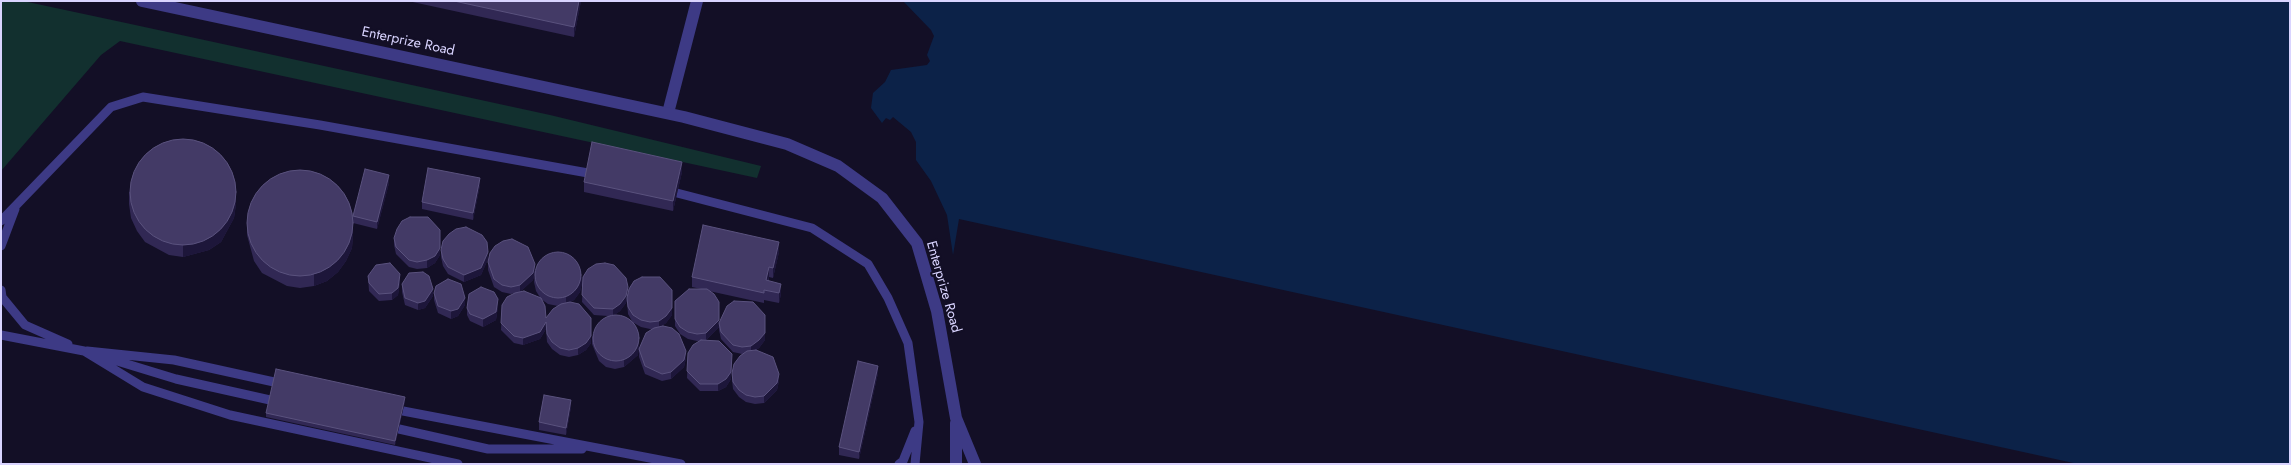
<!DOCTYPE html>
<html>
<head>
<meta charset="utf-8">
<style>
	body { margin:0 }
	#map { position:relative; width:2291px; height:465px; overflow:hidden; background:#130f26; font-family:Jost,sans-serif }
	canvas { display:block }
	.frame { position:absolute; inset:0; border:2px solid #d9d4ff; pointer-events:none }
</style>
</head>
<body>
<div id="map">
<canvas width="2291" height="465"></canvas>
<div class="frame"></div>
</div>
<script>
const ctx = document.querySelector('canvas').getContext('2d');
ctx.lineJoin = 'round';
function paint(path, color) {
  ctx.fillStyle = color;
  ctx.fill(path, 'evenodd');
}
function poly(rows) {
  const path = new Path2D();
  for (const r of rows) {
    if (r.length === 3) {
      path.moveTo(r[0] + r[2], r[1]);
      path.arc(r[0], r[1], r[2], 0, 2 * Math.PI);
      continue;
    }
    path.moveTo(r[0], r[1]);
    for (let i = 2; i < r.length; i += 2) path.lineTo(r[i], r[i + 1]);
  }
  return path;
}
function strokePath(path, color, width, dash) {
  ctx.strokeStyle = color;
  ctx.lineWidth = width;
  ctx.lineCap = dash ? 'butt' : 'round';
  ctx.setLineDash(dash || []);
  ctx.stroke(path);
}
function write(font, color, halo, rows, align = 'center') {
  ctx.font = font + ' Jost,sans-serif';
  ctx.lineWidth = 4.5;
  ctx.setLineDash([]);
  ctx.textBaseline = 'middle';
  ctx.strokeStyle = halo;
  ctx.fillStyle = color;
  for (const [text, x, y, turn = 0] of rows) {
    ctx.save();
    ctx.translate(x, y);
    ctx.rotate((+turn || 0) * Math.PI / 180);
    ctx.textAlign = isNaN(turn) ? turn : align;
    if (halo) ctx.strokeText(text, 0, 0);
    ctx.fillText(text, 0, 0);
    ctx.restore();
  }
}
const green = poly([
	[1,1,23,1,126,23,550,115,761,166,757,178,120,41,101,55,1,171]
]);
const water = poly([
	[903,1,2290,1,2290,464,2078,464,959,219,953,255,947,215,931,181,916,160,916,142,911,132,893,117,890,120,886,118,882,123,871,108,873,93,885,82,891,70,927,65,930,61,927,55,934,36,931,30]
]);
const service = poly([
	[677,193,812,228,868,264,888,298,908,343,919,422,915,464],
	[1,221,111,107,143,97,320,125,588,173],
	[1,246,15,209],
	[1,290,2,297,25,325,68,344],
	[1,335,84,351,143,387,230,415,458,464],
	[87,351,174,360,274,382],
	[104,357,176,379,270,400],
	[403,411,681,464],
	[399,429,488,449,582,449],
	[899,464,903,461,915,431]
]);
const minor = poly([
	[668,113,697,1]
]);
const tertiary = poly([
	[142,1,684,117,787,144,838,166,882,198,917,243,937,311,956,418,975,464],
	[956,464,956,423]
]);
const wall = poly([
	[408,1,581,1,574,37],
	[682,172,673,211,584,192,584,182],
	[389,183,377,229,353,223,353,216],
	[480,185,473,220,422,209,422,202],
	[129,192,236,204,234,218,221,242,209,250,183,257,169,255,145,242,137,231,131,218,129,204],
	[247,223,353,235,352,248,346,261,338,272,327,281,314,286,300,288,287,286,262,273,254,261,247,235],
	[394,238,440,255,435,263,427,268,417,269,409,267,396,254,394,245],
	[441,250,488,259,481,275,464,282,448,274,443,266,441,257],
	[779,252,773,278,769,277,769,281,781,294,779,303,764,300,764,303,709,291,719,302,719,327,706,340,703,340,731,379,726,387,718,391,700,391,687,378,688,353,700,341,697,341,688,339,680,334,675,326,675,301,701,289,692,287,692,277],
	[488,262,535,271,582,283,580,292,574,300,570,302,591,318,591,343,586,350,578,355,569,357,560,355,552,349,547,342,546,329,540,339,523,345,514,343,501,330,502,305,514,293,511,294,502,292,494,287,488,270],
	[535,273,534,282,536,291,541,299,548,304,558,306,546,318,521,291,533,280],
	[368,276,400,281,398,295,392,300,379,301,369,291],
	[583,277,628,293,672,315,666,323,660,327,686,358,684,367,671,379,662,381,645,374,639,357,639,349,652,329,650,329,641,327,634,323,639,346,638,355,624,367,615,369,606,367,599,361,592,344,592,337,608,316,594,315,582,302],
	[627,300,628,314,632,321,614,315,620,311,626,303],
	[402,284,433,296,425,308,418,310,405,305,402,292],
	[434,293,465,305,458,316,451,319,438,313,434,300],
	[498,306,496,320,483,327,470,321,467,315,467,308],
	[719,323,765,340,759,348,756,350,779,381,777,390,764,403,755,404,746,402,739,397,733,389,732,380,732,373,742,354,733,352,721,339,719,330],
	[878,373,859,459,839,455,839,447],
	[405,401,395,445,266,417,266,413],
	[571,407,566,435,539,430,539,422]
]);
const shadedWall = poly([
	[579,1,581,1,574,37,574,27],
	[682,162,682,172,673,211,673,201],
	[389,175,389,183,377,229,377,222],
	[480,178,480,185,473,220,473,213],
	[236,192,236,204,234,218,221,242,209,250,183,257,183,245],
	[353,222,353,235,352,248,346,261,338,272,327,281,314,286,314,274],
	[440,230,440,255,435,263,427,268,427,260],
	[779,242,779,252,773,278,773,268],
	[488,252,488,259,481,275,464,282,464,275],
	[535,264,535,271,533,280,520,292,520,285],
	[769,267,769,277,766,290,766,280],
	[400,274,400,281,398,295,392,300,392,293],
	[582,276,582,283,580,292,574,300,566,304,566,297],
	[781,284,781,294,779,303,779,293],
	[628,287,628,294,626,303,620,311,613,316,613,309],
	[433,289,433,296,425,308,418,310,418,303],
	[672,290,672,315,666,323,659,328,659,321],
	[465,298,465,305,458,316,451,319,451,311],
	[498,299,498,306,496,320,483,327,483,319],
	[765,315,765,340,759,348,751,353,751,346],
	[719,320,719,327,706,340,706,333],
	[546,322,546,329,540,339,523,345,523,338],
	[591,336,591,343,586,350,578,355,578,348],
	[639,339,639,346,638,355,624,367,624,360],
	[686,351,686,358,684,367,671,379,671,372],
	[732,354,731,379,726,387,718,391,718,384],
	[878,366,878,373,859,459,859,452],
	[779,374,779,381,777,390,764,403,764,396],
	[405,397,405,401,395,445,395,441],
	[571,400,571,407,566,435,566,428]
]);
const building = poly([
	[454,1,579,1,574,27,454,1],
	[183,192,53],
	[592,142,682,162,673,201,584,182,592,142],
	[428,168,480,178,473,213,422,202,428,168],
	[365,169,389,175,377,222,353,216,365,169],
	[300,223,53],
	[410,217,428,217,440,230,440,248,435,256,427,260,417,262,409,260,396,247,394,238,397,229,402,221,410,217],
	[703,225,779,242,773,268,769,267,766,280,781,284,779,293,764,290,764,293,692,277,703,225],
	[466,227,482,235,487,242,488,252,481,268,464,275,448,267,443,259,441,250,443,241,449,234,456,229,466,227],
	[512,239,528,247,535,264,533,273,520,285,511,287,502,285,494,279,488,262,490,253,495,246,503,241,512,239],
	[558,275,23],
	[390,263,400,274,398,288,392,293,379,294,369,283,368,276,376,265,390,263],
	[605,263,614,265,626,278,628,287,626,296,620,304,613,309,594,308,582,295,583,277,588,269,596,264,605,263],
	[423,272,429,276,433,289,425,301,418,303,405,298,402,284,409,273,423,272],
	[642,277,660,277,672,290,672,308,666,316,659,321,650,322,641,320,633,315,628,307,627,298,629,289,634,281,642,277],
	[448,279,461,284,465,298,458,309,451,311,438,306,434,293,436,286,448,279],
	[481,287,494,292,498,299,496,312,483,319,470,314,467,308,469,294,481,287],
	[689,289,707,289,714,294,719,302,719,320,706,333,697,334,688,332,680,327,675,319,675,301,689,289],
	[524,291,541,298,545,306,546,318,553,309,561,304,570,302,579,304,591,318,591,336,586,343,578,348,569,350,560,348,552,342,547,334,546,322,540,332,523,338,514,336,501,323,502,305,507,297,515,293,524,291],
	[734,301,753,302,765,315,765,333,759,340,751,346,742,347,733,345,721,332,719,323,727,306,734,301],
	[616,338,23],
	[663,326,672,328,679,334,686,351,684,360,671,372,662,374,645,366,639,349,646,333,654,328,663,326],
	[701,340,719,341,732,354,731,372,726,379,718,384,700,384,687,371,688,353,693,345,701,340],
	[756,350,773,357,779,374,777,383,764,396,755,397,746,395,739,390,733,382,732,373,734,364,740,356,747,351,756,350],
	[858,361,878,366,859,452,839,447,858,361],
	[276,369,405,397,395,441,266,413,276,369],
	[544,395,571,400,566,428,539,422,544,395]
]);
const streetNames = [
	["Enterprize Road",408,42,12],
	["Enterprize Road",943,287,74]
];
paint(green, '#12302f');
paint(water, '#0c2248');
strokePath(service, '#3d3a85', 9);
strokePath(minor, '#3d3a85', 12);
strokePath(tertiary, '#3d3a85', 12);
paint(wall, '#312854');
paint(shadedWall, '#1d163a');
paint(building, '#433a66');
strokePath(building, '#5a527e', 1);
write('14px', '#d9d4ff', '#130f26', streetNames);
</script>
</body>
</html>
